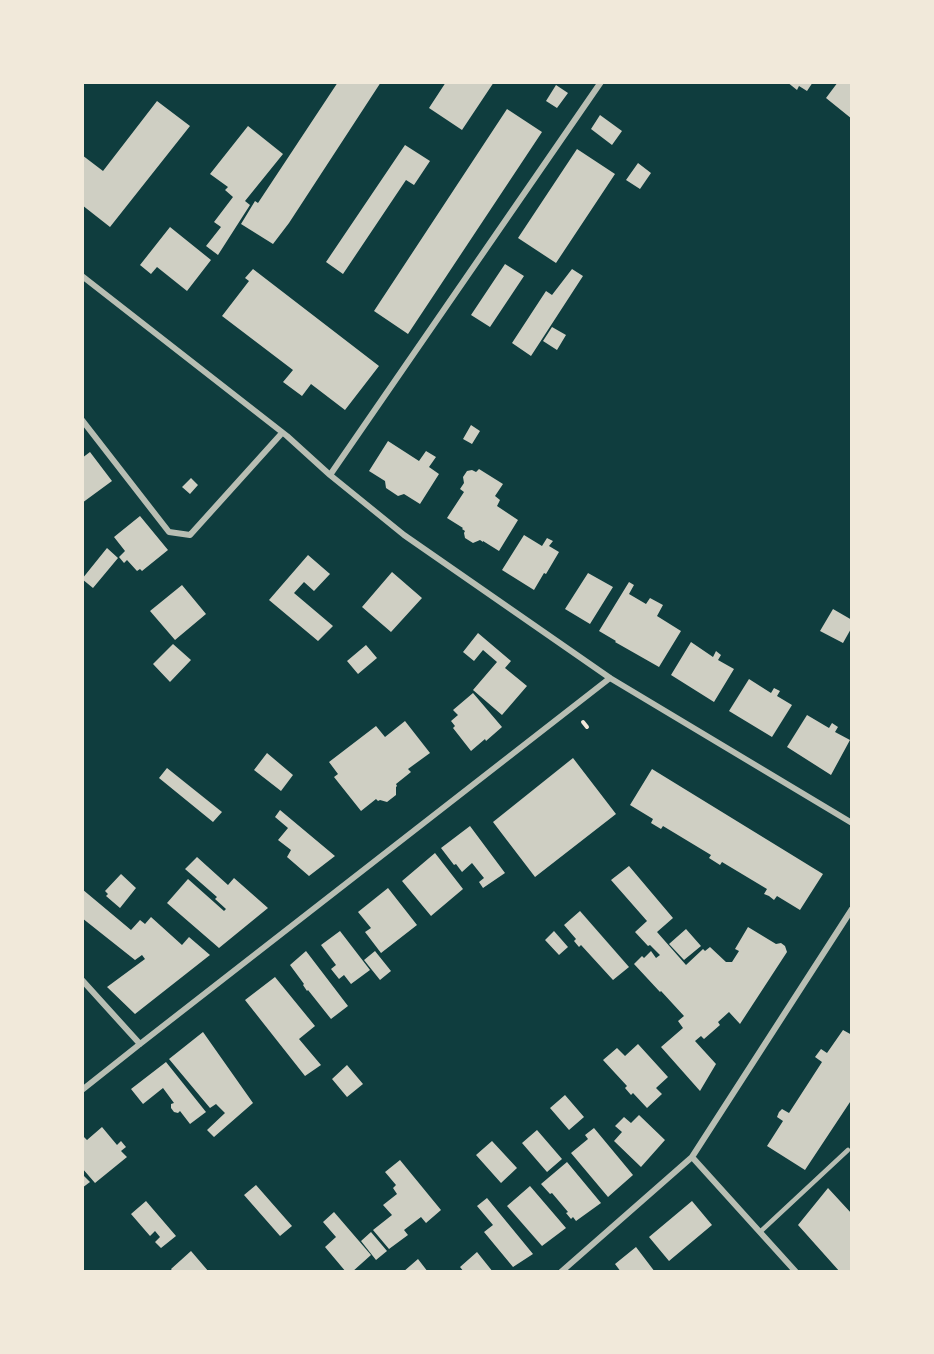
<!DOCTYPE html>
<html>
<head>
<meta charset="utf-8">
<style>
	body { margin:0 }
	#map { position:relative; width:934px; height:1354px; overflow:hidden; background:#0f3d3e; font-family:"Archivo Narrow",sans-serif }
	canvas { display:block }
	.frame { position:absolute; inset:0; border:84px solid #f1e9da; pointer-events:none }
</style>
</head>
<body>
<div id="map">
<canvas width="934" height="1354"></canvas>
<div class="frame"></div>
</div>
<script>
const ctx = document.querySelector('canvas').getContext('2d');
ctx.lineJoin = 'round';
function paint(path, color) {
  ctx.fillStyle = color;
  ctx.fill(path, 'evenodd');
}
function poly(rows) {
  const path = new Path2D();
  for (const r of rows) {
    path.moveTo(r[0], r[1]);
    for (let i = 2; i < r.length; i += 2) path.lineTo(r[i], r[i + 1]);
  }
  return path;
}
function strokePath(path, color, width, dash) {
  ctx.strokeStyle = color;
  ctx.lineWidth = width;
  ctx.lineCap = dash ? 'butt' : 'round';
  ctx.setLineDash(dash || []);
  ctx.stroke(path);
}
const building = poly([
	[338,82,381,82,289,223,273,244,241,224,255,201,258,203],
	[446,82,494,82,462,130,429,108],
	[787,82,813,82,807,91,799,86,797,90],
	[838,82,852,82,852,119,826,98],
	[556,85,568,93,557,108,546,101],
	[157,101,190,126,110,227,82,205,82,155,103,171],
	[507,109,542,132,408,334,374,311],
	[600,115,622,131,612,145,591,129],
	[248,126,283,154,245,201,250,205,218,255,206,246,221,227,214,222,233,197,225,190,228,187,210,174],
	[405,145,430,161,414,185,406,180,343,274,326,262],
	[577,149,615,174,556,263,518,238],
	[638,163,651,173,640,189,626,180],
	[170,227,211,260,187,291,157,267,151,274,140,265],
	[505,264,524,276,490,327,471,315],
	[253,269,379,366,345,410,311,384,302,396,283,382,293,370,222,316,249,281,245,278],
	[572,269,583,276,531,356,512,343,546,291,552,295],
	[552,327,566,335,557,350,543,341],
	[471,425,480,431,472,444,463,439],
	[388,441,419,461,426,451,436,457,429,467,439,474,420,504,404,494,398,496,386,488,385,481,369,471],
	[90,452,112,481,82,503,82,458],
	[479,469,503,484,495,496,500,500,497,506,518,520,499,551,483,541,483,542,480,540,473,543,465,538,464,533,465,531,462,529,463,528,447,518,464,492,460,489,464,483,463,477,467,471,472,470,476,472],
	[191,478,198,485,190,494,182,487],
	[140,516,168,550,142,571,140,569,137,571,127,560,124,563,119,557,125,551,114,537],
	[524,535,542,546,547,538,553,541,549,546,559,552,546,574,544,573,534,590,502,570],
	[107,548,118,558,93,588,82,579],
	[308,555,330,574,314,591,304,582,294,593,333,626,318,641,269,600],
	[392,572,422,598,391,632,362,607],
	[588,573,613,587,590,624,565,609],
	[629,582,634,585,629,594,646,604,650,598,663,605,657,616,681,631,659,667,615,642,616,641,599,631],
	[182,585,206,614,175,640,150,611],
	[833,609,852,620,852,627,843,643,820,631],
	[478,633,511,661,505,668,527,686,502,715,473,690,497,662,483,650,474,661,463,652],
	[691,642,713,657,716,651,721,655,718,660,734,669,714,702,671,675],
	[173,644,191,660,170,682,153,664],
	[366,645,377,658,358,674,347,661],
	[749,679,771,693,774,688,780,691,777,696,792,705,772,737,729,711],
	[473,693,502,727,486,741,485,739,471,751,453,728,455,726,451,721,458,715,453,710],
	[807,715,829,728,832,723,838,727,835,732,850,740,831,775,787,747],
	[405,721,430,753,408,769,411,772,396,784,397,786,396,787,396,795,387,802,380,800,378,801,376,799,361,811,334,777,338,774,329,762,376,726,385,737],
	[267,753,293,775,281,791,254,770],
	[573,758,616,814,535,877,493,822],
	[167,768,222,812,213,822,159,778],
	[652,769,823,874,800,910,777,896,774,900,769,896,764,894,767,889,722,862,720,865,709,858,711,855,663,826,661,829,651,823,653,819,630,805],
	[280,810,335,856,309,876,287,857,291,850,278,840,288,828,275,817],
	[470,826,505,873,483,888,479,882,484,878,472,863,462,872,456,864,454,865,441,848],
	[435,853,463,889,431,916,402,881],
	[197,857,228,885,234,878,268,908,219,948,167,903,188,879,224,911,226,909,215,899,217,897,185,869],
	[629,866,673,918,657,932,686,965,703,949,705,951,710,947,726,962,732,962,739,951,735,949,748,927,776,944,781,943,785,946,787,952,740,1024,729,1012,718,1022,720,1025,704,1039,701,1036,695,1041,716,1064,700,1091,661,1047,683,1028,678,1021,684,1016,661,991,660,992,634,964,642,956,644,958,651,951,656,958,660,955,650,945,648,946,635,932,647,921,611,880],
	[121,874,136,888,120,908,106,896,108,894,105,891],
	[388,888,417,925,381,953,365,932,371,928,358,912],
	[82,889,131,930,140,920,145,924,151,917,182,945,189,937,210,955,135,1014,107,987,145,959,142,955,135,960,82,918],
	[580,911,629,967,613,980,581,945,579,947,574,941,576,939,564,925],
	[686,929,701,946,684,960,669,944],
	[340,931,370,970,351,984,344,975,339,979,331,969,336,965,321,945],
	[554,931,568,947,559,955,545,940],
	[306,951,348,1006,331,1019,308,990,307,991,303,985,304,984,290,965],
	[375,951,391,971,380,980,364,960],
	[275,977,315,1026,299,1039,321,1065,305,1076,245,1000],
	[843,1030,852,1035,852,1099,805,1170,767,1146,783,1121,777,1117,779,1112,782,1109,789,1113,822,1062,815,1057,821,1049,827,1053],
	[203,1032,253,1103,214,1137,207,1130,225,1113,216,1104,210,1108,169,1059],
	[638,1044,668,1077,656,1088,662,1094,647,1108,633,1093,631,1095,625,1088,627,1086,603,1060,617,1048,625,1056],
	[166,1062,206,1112,190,1124,180,1111,178,1113,174,1112,171,1108,171,1104,174,1103,163,1088,143,1104,131,1089],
	[347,1065,363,1084,347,1097,332,1079],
	[565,1095,584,1117,569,1130,550,1108],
	[639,1115,665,1140,641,1167,614,1141,622,1132,615,1126,624,1117,631,1123],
	[102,1127,117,1145,121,1141,126,1147,121,1151,127,1157,95,1183,82,1168,82,1135,87,1140],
	[594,1128,633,1175,608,1197,571,1153,588,1139,585,1135],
	[537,1130,562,1159,547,1172,522,1143],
	[492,1141,517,1168,501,1183,476,1155],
	[400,1160,441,1210,426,1223,421,1217,404,1230,408,1235,389,1249,373,1230,392,1215,383,1205,397,1194,393,1188,396,1185,385,1172],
	[567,1162,601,1203,576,1221,573,1217,571,1219,566,1213,568,1212,552,1193,550,1194,541,1184],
	[82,1174,90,1182,82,1188],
	[256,1185,292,1226,280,1236,244,1195],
	[530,1186,566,1228,542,1246,507,1206],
	[828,1188,852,1214,852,1272,840,1272,798,1225],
	[487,1198,533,1254,513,1267,484,1232,493,1225,477,1206],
	[146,1201,176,1236,161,1248,155,1242,160,1237,155,1231,150,1236,131,1214],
	[692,1201,712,1225,669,1261,649,1237],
	[334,1212,371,1255,352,1272,346,1272,325,1247,336,1237,323,1222],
	[371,1232,387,1251,376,1260,361,1241],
	[636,1247,655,1272,621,1272,615,1264],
	[191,1251,209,1272,173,1272,171,1269],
	[477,1252,493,1272,464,1272,460,1267],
	[418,1259,428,1272,403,1272]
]);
const path = poly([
	[583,722,587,727]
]);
const service = poly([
	[760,1232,848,1150]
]);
const minor = poly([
	[82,276,287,436,330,475,404,535,610,678,852,823],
	[82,420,169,532,190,535,282,433],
	[330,475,601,82],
	[82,980,140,1044],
	[82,1090,140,1044,610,678],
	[692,1157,796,1272],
	[561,1272,692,1157,852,909]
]);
paint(building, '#cfcfc3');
strokePath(path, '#f1e9da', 4);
strokePath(service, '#b8beb3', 4.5);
strokePath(minor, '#b8beb3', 6);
</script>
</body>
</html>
